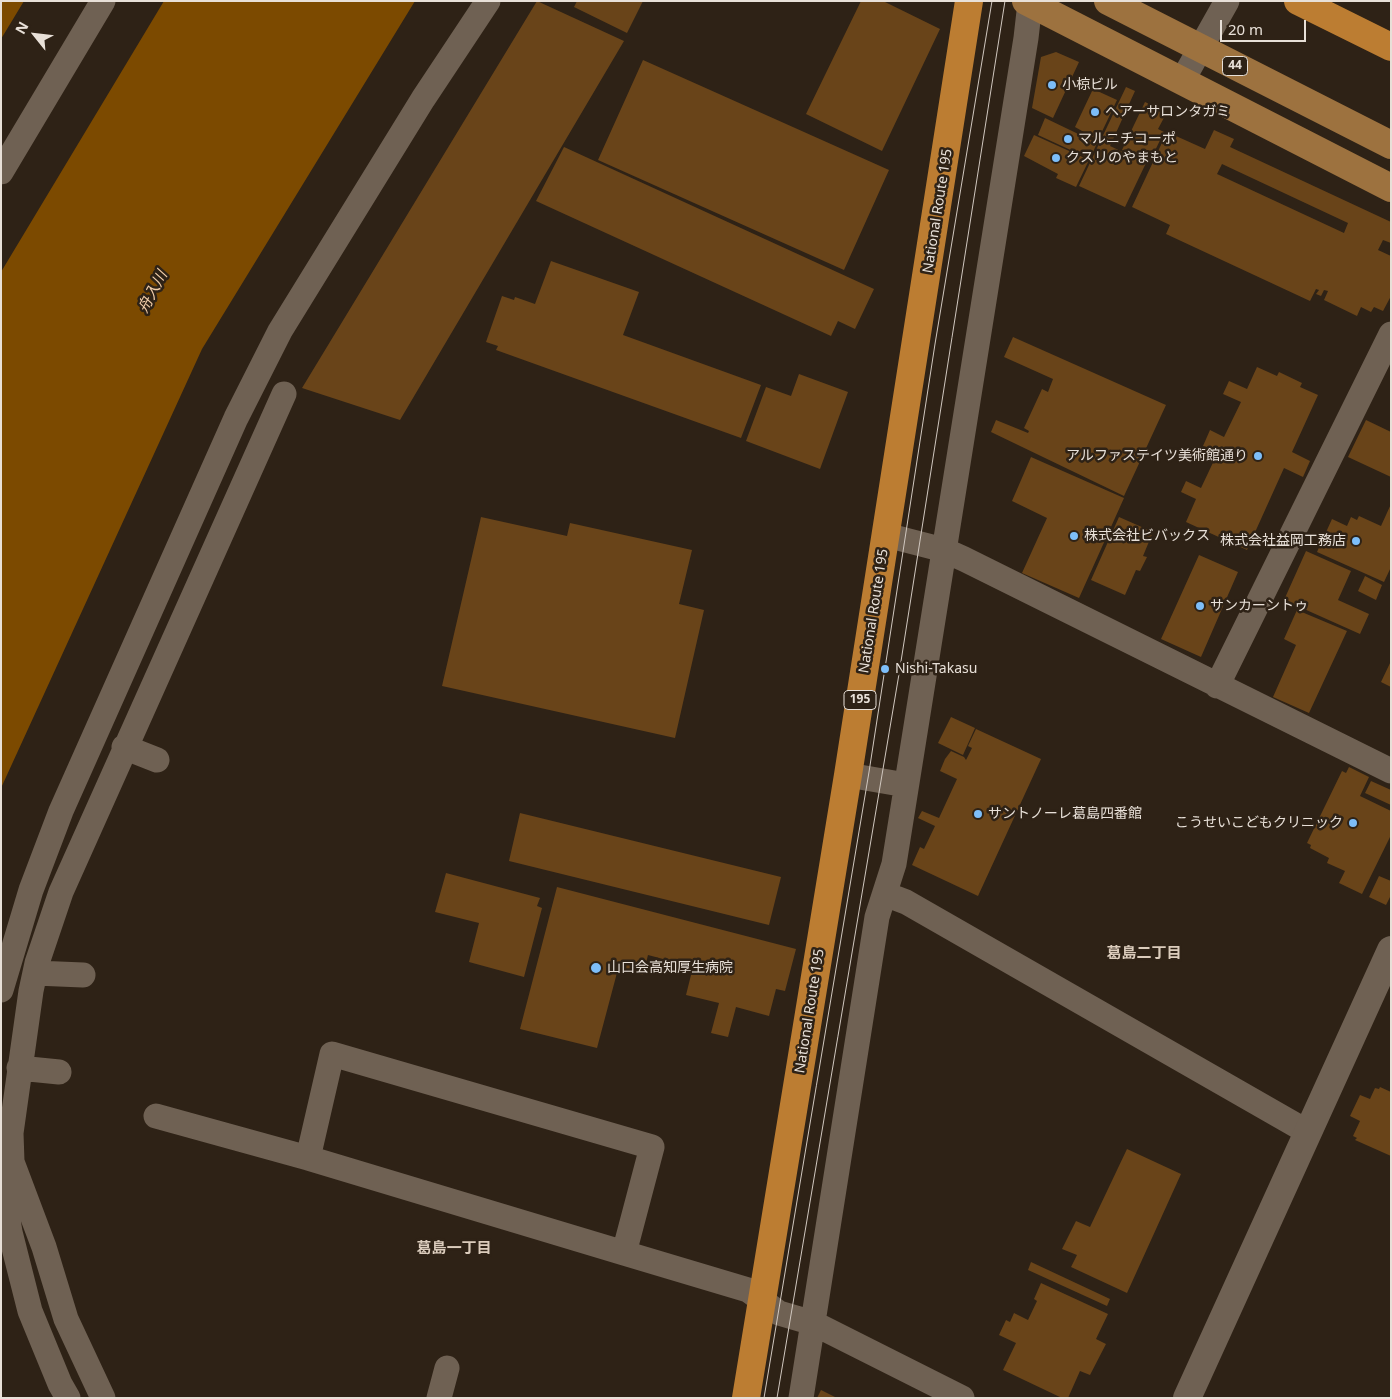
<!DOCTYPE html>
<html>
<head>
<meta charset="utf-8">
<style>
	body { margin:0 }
	#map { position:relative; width:1392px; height:1399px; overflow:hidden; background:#2e2216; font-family:"Noto Sans",sans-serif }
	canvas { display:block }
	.frame { position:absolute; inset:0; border:2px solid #e8e0d8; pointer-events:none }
	.north { position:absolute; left:10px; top:10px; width:50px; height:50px; -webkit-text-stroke:4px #2e2216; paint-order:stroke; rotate:299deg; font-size:14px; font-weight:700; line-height:20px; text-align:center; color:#e8e0d8 }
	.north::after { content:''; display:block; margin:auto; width:18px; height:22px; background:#e8e0d8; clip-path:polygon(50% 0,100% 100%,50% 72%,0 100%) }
	.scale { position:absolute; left:1220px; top:20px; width:86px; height:22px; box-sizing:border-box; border:2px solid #e8e0d8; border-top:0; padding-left:6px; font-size:15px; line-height:18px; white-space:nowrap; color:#e8e0d8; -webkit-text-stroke:4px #2e2216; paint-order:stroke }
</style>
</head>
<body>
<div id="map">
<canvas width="1392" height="1399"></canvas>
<div class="frame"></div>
<div class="north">N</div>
<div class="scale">20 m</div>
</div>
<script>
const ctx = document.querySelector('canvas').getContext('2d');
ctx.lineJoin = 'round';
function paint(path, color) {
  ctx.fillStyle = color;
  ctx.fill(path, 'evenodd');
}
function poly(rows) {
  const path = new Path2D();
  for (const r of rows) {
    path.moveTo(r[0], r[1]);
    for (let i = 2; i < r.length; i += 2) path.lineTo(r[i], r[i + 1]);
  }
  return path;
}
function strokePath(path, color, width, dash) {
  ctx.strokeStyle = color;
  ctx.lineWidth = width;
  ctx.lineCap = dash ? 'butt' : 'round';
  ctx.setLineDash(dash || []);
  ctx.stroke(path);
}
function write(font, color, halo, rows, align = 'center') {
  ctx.font = font + ' "Noto Sans","Noto Sans JP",sans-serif';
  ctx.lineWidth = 5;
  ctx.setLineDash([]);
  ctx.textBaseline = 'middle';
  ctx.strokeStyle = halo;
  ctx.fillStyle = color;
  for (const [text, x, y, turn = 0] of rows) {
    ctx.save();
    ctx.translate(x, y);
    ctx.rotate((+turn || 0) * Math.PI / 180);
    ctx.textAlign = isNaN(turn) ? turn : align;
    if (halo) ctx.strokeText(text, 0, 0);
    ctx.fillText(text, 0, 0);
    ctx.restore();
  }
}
const water = poly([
	[1,1,24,1,1,39],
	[164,1,415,1,202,349,1,788,1,272]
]);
const building = poly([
	[537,1,624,41,400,420,302,388],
	[577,1,643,1,627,33,574,7],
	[861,1,883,1,940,29,882,151,806,114],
	[1056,52,1079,62,1053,118,1032,108,1041,57],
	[643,60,889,170,844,270,598,160],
	[1126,87,1135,91,1110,146,1146,163,1125,207,1079,186],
	[1093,89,1117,100,1098,140,1075,127],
	[1145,102,1167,112,1158,129,1164,132,1149,163,1122,150],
	[1045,118,1097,143,1090,159,1038,135],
	[1214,130,1234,139,1230,147,1391,222,1391,243,1383,240,1378,250,1391,256,1391,296,1383,311,1374,307,1371,312,1361,307,1357,316,1324,300,1328,291,1324,290,1321,296,1316,294,1319,290,1316,289,1310,301,1166,234,1170,225,1132,207,1167,132,1205,149],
	[1222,164,1348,223,1344,233,1217,174],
	[1034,135,1089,160,1076,187,1056,178,1058,174,1024,156],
	[564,147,874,289,855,329,838,321,831,336,536,201],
	[551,261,639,292,623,335,761,385,741,438,496,350,498,346,486,342,502,296,514,300,515,297,535,304],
	[1013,337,1166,405,1124,496,991,432,996,420,1028,433,1029,431,1024,428,1042,389,1048,392,1053,379,1004,357],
	[1257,367,1277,376,1279,372,1302,383,1300,387,1318,395,1292,452,1310,461,1303,477,1284,468,1247,550,1186,522,1196,499,1181,492,1186,481,1201,488,1218,452,1203,446,1210,430,1224,437,1241,402,1223,394,1229,381,1247,389],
	[799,374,848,392,820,469,746,441,766,387,791,396],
	[1366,420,1391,432,1391,477,1348,457],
	[1031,457,1124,498,1079,598,1022,573,1047,518,1012,501],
	[1391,504,1391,567,1384,582,1317,552,1332,519,1347,526,1351,517,1357,520,1359,516,1381,526],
	[481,517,567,536,570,523,692,550,679,604,704,610,675,738,442,686],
	[1119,517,1153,532,1143,556,1147,557,1140,571,1136,570,1125,595,1091,580],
	[1306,551,1351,571,1338,600,1369,614,1360,634,1284,600],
	[1199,555,1238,572,1201,657,1161,639],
	[1365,576,1382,585,1376,600,1358,591],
	[1297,610,1347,631,1309,713,1273,697,1296,645,1284,639],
	[1391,661,1391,687,1381,682],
	[951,717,975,728,963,755,938,743],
	[976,729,1041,759,978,896,912,865,920,847,924,849,935,826,918,818,922,811,939,818,957,779,940,771,945,759,951,751,964,757,966,760,972,748,968,746],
	[1349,767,1369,777,1360,796,1391,811,1391,835,1362,894,1339,883,1345,871,1327,863,1329,858,1310,848,1311,845,1307,843,1342,771,1346,773],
	[1371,781,1391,790,1391,805,1365,793],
	[520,813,781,877,769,925,509,861],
	[446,873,540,898,537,906,542,908,524,977,469,962,479,923,435,912],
	[1379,876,1391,881,1391,895,1386,905,1369,897],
	[557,887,796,949,785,991,776,989,769,1016,736,1007,728,1037,711,1033,719,1003,686,995,693,967,648,955,643,975,618,969,597,1048,520,1029],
	[1380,1087,1391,1092,1391,1156,1355,1140,1357,1138,1353,1136,1360,1121,1350,1116,1360,1095,1370,1099,1375,1088,1379,1089],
	[1127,1149,1181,1174,1127,1293,1071,1267,1077,1255,1062,1249,1076,1221,1090,1227],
	[1031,1262,1110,1299,1107,1306,1028,1270],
	[1041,1283,1108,1314,1096,1339,1106,1344,1090,1375,1080,1371,1068,1398,1062,1398,1003,1370,1016,1343,999,1335,1006,1320,1010,1322,1014,1313,1028,1320,1037,1301,1034,1299],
	[821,1390,837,1398,817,1398]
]);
const street = poly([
	[1182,81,1227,1],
	[1,172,103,1],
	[886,535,944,550,964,559,1391,771],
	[1217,686,1391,334],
	[124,747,157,760],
	[848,775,906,785],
	[885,894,906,902,1306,1131],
	[35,973,83,975],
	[1,990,31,890,61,811,236,418,280,331,423,99,488,1],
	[19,1068,59,1072],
	[156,1116,308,1158],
	[1,1177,10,1232,30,1311,60,1384,68,1398],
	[624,1253,652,1147,332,1054,308,1158,624,1253,748,1290,779,1313,813,1323,962,1398],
	[103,1398,66,1319,44,1247,12,1162,11,1133,31,991,37,963,61,892,284,394],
	[439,1398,447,1368],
	[801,1398,877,917,894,864,1026,38,1030,3]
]);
const secondary = poly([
	[1187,1398,1391,950]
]);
const primary = poly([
	[1026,1,1391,188],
	[1108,1,1391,145]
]);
const highway = poly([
	[1298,1,1391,47],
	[746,1398,848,775,969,1]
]);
const tram = poly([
	[764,1398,869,772,935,344,992,1],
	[777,1398,899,674,1005,1]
]);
const markers = [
	[1052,85,5,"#7dbef9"],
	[1095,112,5,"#7dbef9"],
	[1068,139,5,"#7dbef9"],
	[1056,158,5,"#7dbef9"],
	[1258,456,5,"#7dbef9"],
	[1074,536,5,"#7dbef9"],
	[1356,541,5,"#7dbef9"],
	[1200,606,5,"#7dbef9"],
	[885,669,5,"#7dbef9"],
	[978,814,5,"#7dbef9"],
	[1353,823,5,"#7dbef9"],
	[596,968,6,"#7dbef9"]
];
const shields = [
	[1235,66,25],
	[860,700,32]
];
const shieldNames = [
	["44",1235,66],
	["195",860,700]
];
const poiNames = [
	["小椋ビル",1062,85],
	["ヘアーサロンタガミ",1105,112],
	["マルニチコーポ",1078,139],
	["クスリのやまもと",1066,158],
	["アルファステイツ美術館通り",1248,456,"right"],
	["株式会社ビバックス",1084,536],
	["株式会社益岡工務店",1346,541,"right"],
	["サンカーントゥ",1210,606],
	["Nishi-Takasu",895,669],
	["サントノーレ葛島四番館",988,814],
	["こうせいこどもクリニック",1343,823,"right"],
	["山口会高知厚生病院",607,968]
];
const streetNames = [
	["National Route 195",938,211,-81],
	["National Route 195",874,611,-81],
	["National Route 195",810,1011,-81]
];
const waterNames = [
	["舟入川",153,292,-62]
];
const neighbourhoodNames = [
	["葛島二丁目",1144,954],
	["葛島一丁目",454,1249]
];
paint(water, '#7c4a00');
paint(building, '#694419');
strokePath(street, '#6f6153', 25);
strokePath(secondary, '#6f6153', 28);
strokePath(primary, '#9d723f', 28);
strokePath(highway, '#bc7d32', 28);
strokePath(tram, '#d1c8c0', 1);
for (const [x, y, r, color] of markers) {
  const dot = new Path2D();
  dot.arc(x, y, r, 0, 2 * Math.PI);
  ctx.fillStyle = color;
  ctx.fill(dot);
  strokePath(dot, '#2e2216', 2);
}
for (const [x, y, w] of shields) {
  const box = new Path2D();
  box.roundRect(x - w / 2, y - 9.5, w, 19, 4);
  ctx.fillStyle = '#2e2216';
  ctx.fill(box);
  strokePath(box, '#e8e0d8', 1);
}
write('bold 12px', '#e8e0d8', null, shieldNames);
write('14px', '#e8e0d8', '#2e2216', poiNames, 'left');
write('14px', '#e8e0d8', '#2e2216', streetNames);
write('italic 15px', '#f2ceaa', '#2e2216', waterNames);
write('bold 15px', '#dbccbc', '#2e2216', neighbourhoodNames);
</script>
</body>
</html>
